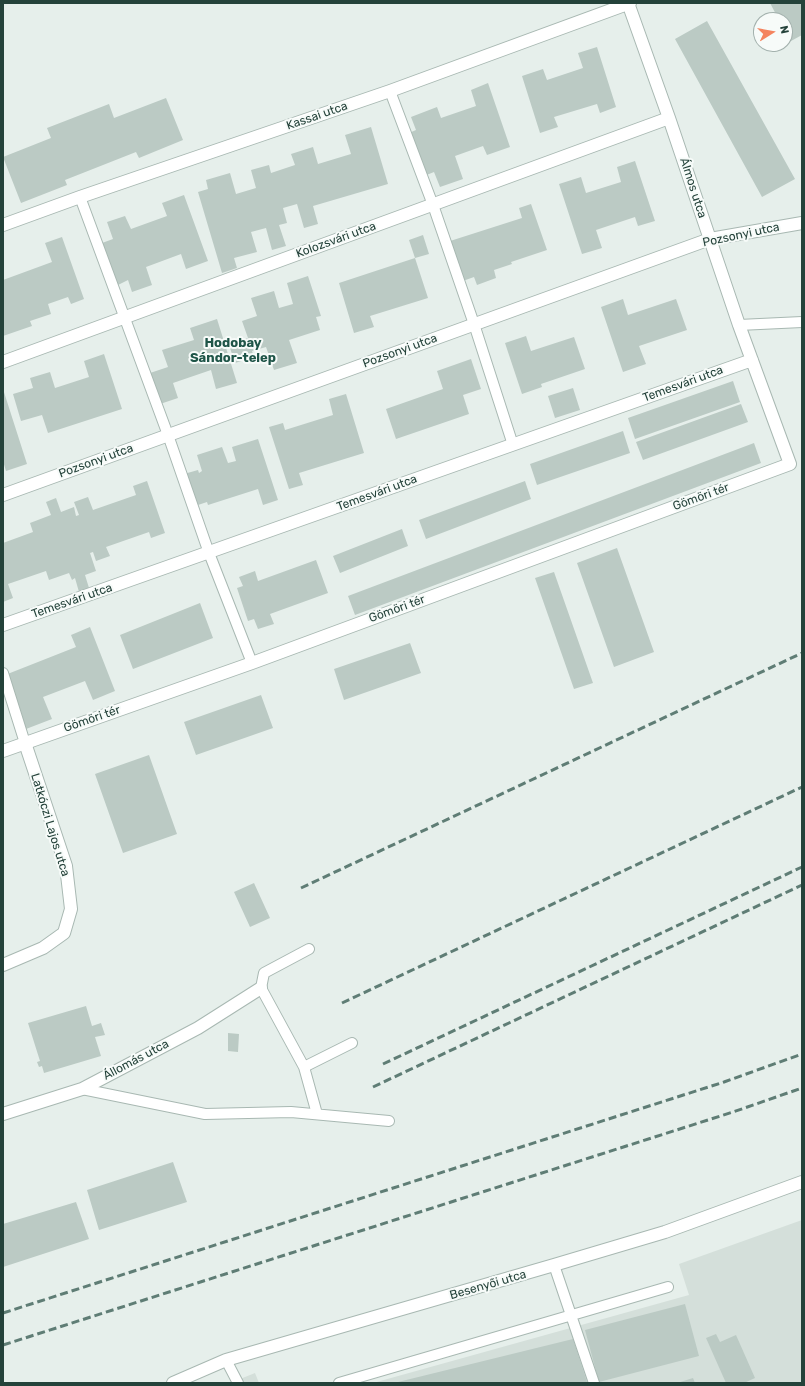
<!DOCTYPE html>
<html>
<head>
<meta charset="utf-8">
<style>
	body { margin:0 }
	#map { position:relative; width:805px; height:1386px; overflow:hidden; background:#e6efeb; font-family:Rubik,sans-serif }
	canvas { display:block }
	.frame { position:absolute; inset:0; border:4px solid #24423a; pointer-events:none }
	.north { position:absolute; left:753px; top:12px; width:40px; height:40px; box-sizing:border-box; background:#f7fbf9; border:1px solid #a3b1ad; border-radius:50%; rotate:79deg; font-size:11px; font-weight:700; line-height:16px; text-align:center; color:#24423a }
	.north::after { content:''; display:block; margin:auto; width:14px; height:18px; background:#f4845f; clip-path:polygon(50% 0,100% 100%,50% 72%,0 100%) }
</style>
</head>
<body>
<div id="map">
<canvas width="805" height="1386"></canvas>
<div class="frame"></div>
<div class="north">N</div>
</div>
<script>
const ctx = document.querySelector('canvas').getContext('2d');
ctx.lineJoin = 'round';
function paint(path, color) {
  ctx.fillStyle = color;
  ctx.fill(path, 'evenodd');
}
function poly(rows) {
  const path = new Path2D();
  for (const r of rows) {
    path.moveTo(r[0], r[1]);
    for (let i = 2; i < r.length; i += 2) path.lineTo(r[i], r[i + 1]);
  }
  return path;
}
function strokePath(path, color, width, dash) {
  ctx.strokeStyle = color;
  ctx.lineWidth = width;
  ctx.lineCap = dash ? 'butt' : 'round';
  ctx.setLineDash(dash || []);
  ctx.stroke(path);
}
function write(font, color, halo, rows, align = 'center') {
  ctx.font = font + ' Rubik,sans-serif';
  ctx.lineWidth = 4;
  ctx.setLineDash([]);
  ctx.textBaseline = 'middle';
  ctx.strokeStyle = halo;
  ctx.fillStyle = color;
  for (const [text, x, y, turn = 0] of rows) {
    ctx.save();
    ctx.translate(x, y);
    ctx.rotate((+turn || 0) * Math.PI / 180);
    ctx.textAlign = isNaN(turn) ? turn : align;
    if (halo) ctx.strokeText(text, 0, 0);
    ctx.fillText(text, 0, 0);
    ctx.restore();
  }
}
const built = poly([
	[802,1220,802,1383,373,1383,689,1295,679,1264],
	[255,1373,259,1383,230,1383]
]);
const building = poly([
	[770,3,802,3,802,35,791,41,785,30,785,20,779,20],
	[707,21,795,179,762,197,675,39],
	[597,47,616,107,600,113,597,104,554,117,558,127,540,133,522,76,543,69,547,80,583,68,578,53],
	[488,83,510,147,487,155,483,146,455,156,463,179,440,187,434,172,424,176,409,133,416,130,411,117,437,107,441,118,476,106,471,90],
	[166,98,183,140,139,158,136,152,65,180,67,185,21,203,3,157,51,138,47,128,109,104,114,118],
	[371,127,388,184,313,206,318,224,304,228,297,204,283,208,287,223,279,225,286,246,272,250,266,228,251,232,257,252,234,258,237,268,222,273,198,192,208,189,206,180,230,173,236,194,256,188,251,170,269,165,271,173,295,165,291,154,313,147,318,164,351,154,345,135],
	[635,161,655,221,638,226,635,217,596,230,602,248,582,254,559,184,581,177,586,193,621,182,617,167],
	[184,195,208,261,186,269,181,254,146,267,152,285,132,292,128,280,118,285,102,243,113,239,107,222,125,216,131,229,167,216,162,203],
	[531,204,547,250,511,262,512,264,494,270,496,278,477,285,474,277,460,282,447,242,522,218,519,208],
	[423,235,429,254,415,258,409,240],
	[62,237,84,299,71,304,68,297,48,304,51,314,30,321,32,326,3,336,3,280,52,262,45,243],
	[415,258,428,298,370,316,374,327,354,333,339,283],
	[308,276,321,316,316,317,320,330,289,340,297,363,274,370,266,347,252,351,254,357,235,363,229,345,248,338,242,321,257,316,251,298,274,291,279,308,293,304,287,283],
	[623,299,628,315,676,299,687,330,639,346,646,364,623,372,601,307],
	[217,319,237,383,216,389,211,370,173,383,178,398,157,405,147,374,168,367,162,350,194,340,190,328],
	[526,336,531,351,574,337,585,369,541,384,542,387,522,394,505,343],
	[104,354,122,409,48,433,42,415,21,421,13,394,33,388,30,378,50,372,55,388,89,377,84,361],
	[471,359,481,389,463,395,469,414,396,439,386,409,443,389,437,371],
	[733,381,740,402,635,439,628,418],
	[573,388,580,410,555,418,548,396],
	[3,389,27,464,6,471,3,461],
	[346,394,364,453,299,473,303,485,289,489,269,427,283,423,285,430,333,415,329,399],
	[741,404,748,422,643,460,636,442],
	[623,431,630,453,537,485,530,464],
	[258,439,278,500,263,505,258,489,208,505,207,502,195,506,184,474,198,470,199,473,202,471,197,455,222,447,228,463,236,461,232,447],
	[754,443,761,463,355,615,348,596],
	[147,481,165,533,151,538,149,532,106,547,110,556,96,561,93,552,90,553,96,571,85,575,89,588,79,592,75,578,72,580,69,573,49,580,46,571,8,584,13,598,3,602,3,543,33,532,30,523,51,515,46,502,56,498,61,512,74,507,76,516,79,515,74,502,88,497,93,510,136,495,133,486],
	[525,481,531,499,426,539,419,520],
	[402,529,408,546,340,573,333,556],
	[617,548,654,652,614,667,577,563],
	[316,560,328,593,270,614,274,624,258,629,254,619,248,621,237,588,243,586,239,577,255,571,258,581],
	[554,572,593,683,574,689,535,578],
	[200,603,213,638,133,669,120,635],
	[90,627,115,691,93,700,85,681,43,697,52,719,26,729,5,675,76,647,71,635],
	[410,643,421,673,344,700,334,669],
	[261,695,273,728,196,755,184,722],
	[149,755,177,834,123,853,95,774],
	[254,883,270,918,250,927,234,892],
	[86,1006,92,1026,101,1023,105,1035,95,1037,101,1056,44,1073,42,1066,39,1067,37,1062,40,1061,28,1023],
	[228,1033,239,1034,238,1052,228,1051],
	[173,1162,187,1202,99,1230,87,1190],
	[76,1202,89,1239,3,1267,3,1224],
	[685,1304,699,1356,599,1382,585,1330],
	[716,1334,720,1342,736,1335,755,1378,744,1383,726,1383,706,1338],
	[573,1339,587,1382,398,1383,398,1382],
	[693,1378,695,1383,677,1383]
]);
const lane = poly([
	[390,91,433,205,474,324,513,445],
	[80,197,168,435,209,553,252,663],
	[739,325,802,322],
	[3,673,25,743],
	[309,949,264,973,261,988,304,1067,317,1114],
	[304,1067,352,1043],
	[82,1089,205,1114,291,1112,389,1121],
	[554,1265,594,1383],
	[226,1360,238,1383],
	[339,1383,668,1287]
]);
const street = poly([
	[3,225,80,197,390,91,630,3],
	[3,362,669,118],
	[3,495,710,239,802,223],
	[3,625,752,360],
	[3,751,252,663,790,464,739,325,669,118,628,3],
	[3,965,43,948,64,933,71,909,66,866,25,743],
	[3,1114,82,1089,198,1028,261,988],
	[173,1383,226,1360,554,1265,665,1232,802,1182]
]);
const rail = poly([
	[301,888,802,653],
	[342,1003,802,787],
	[383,1064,802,867],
	[373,1087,802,885],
	[3,1313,724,1082,802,1054],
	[3,1345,733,1112,802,1088]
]);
const streetNames = [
	["Kassai utca",317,116,-19],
	["Álmos utca",693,188,72],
	["Pozsonyi utca",741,235,-12],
	["Kolozsvári utca",336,240,-20],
	["Pozsonyi utca",400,351,-20],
	["Temesvári utca",683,384,-20],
	["Pozsonyi utca",96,461,-20],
	["Temesvári utca",377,493,-20],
	["Gömöri tér",701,497,-20],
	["Temesvári utca",72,601,-19],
	["Gömöri tér",397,609,-20],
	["Gömöri tér",92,719,-19],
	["Latkóczi Lajos utca",50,825,73],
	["Állomás utca",136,1060,-28],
	["Besenyői utca",488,1285,-16]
];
const neighbourhoodNames = [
	["Hodobay",233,343],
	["Sándor-telep",233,358]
];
paint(built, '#d4dfda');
paint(building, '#bbcac4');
strokePath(lane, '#a8b8b2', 12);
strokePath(street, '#a8b8b2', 14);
strokePath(lane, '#fff', 10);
strokePath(street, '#fff', 12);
strokePath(rail, '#5f7d75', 3, [8, 4]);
write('12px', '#24423a', '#f7fbf9', streetNames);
write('bold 13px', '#1f5548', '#f7fbf9', neighbourhoodNames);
</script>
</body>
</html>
